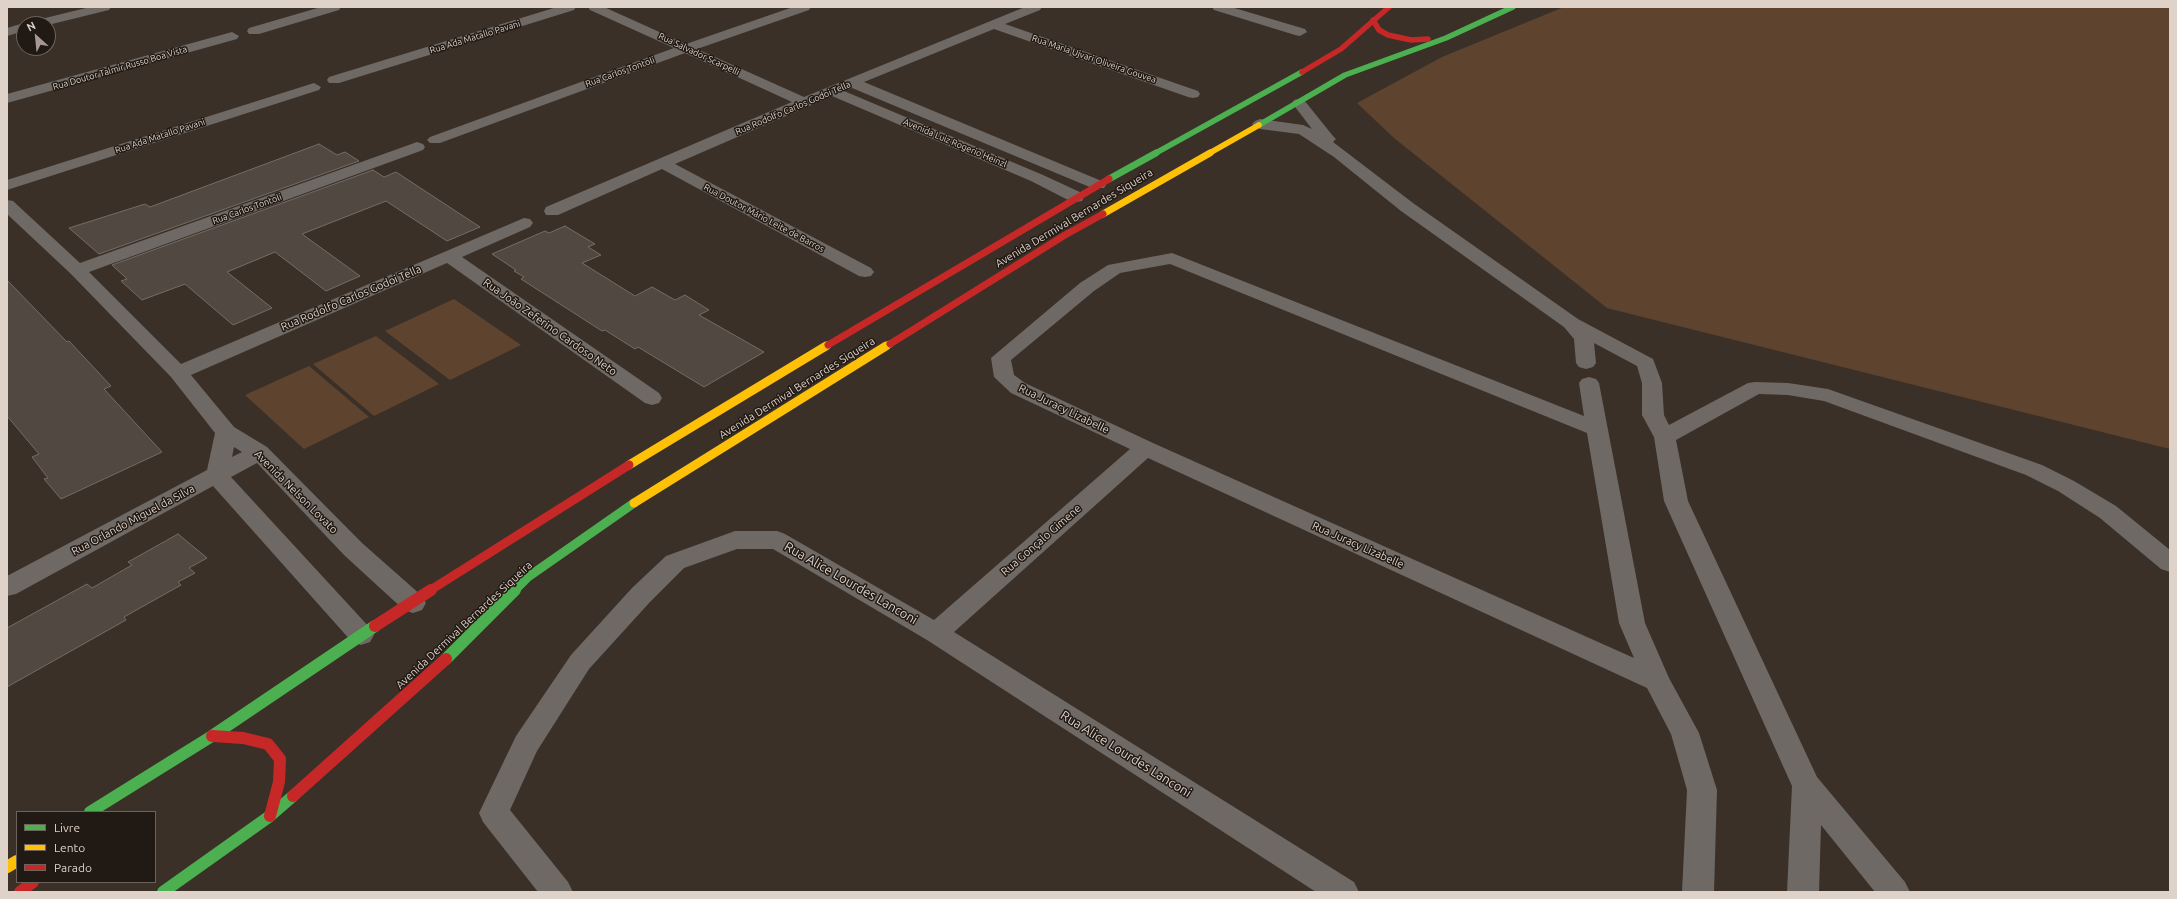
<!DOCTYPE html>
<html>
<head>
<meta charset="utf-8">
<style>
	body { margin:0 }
	#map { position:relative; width:2177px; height:899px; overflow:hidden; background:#3a3028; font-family:Ubuntu,sans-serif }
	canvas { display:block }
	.frame { position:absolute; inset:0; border:8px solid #ded2c9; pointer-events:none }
	.legend { position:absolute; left:16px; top:811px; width:140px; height:72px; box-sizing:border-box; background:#211913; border:1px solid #6d635c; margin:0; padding:5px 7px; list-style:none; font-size:12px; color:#ded2c9 }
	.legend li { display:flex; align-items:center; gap:8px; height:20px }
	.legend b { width:20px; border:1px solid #6d635c }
	.north { position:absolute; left:16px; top:16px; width:40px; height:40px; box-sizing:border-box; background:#211913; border:1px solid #6d635c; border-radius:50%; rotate:333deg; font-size:11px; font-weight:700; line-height:16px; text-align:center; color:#ded2c9 }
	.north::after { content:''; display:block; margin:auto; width:14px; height:18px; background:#a59991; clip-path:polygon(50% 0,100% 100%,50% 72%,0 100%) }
</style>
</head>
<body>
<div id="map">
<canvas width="2177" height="899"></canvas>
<div class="frame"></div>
<ul class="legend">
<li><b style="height:5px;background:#4caf50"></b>Livre</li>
<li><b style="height:5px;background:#ffc107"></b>Lento</li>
<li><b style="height:5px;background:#c62828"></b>Parado</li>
</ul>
<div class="north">N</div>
</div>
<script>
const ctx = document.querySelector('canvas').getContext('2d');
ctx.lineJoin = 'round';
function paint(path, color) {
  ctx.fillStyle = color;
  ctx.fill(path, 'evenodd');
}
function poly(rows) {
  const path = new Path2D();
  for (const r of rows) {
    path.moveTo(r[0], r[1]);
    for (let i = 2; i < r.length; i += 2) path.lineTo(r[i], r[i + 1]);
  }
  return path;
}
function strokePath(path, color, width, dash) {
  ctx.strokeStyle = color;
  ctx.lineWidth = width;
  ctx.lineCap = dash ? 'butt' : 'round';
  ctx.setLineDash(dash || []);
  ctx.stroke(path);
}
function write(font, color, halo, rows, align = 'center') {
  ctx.font = font + ' Ubuntu,sans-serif';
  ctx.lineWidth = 3;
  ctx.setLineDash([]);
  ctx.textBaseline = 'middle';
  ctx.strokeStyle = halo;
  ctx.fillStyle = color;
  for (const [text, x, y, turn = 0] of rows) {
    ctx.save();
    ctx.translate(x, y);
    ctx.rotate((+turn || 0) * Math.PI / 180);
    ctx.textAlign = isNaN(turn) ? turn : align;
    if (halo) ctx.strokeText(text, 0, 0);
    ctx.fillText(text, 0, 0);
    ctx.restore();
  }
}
const green = poly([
	[1564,7,2170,7,2170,449,1607,308,1394,138,1357,103,1442,57],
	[454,299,521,345,450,380,385,331],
	[376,336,439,384,374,416,313,364],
	[309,366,369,417,304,449,245,395]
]);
const building = poly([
	[319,144,337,155,345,152,359,161,99,254,69,228,145,204,150,207,319,144],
	[373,170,384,177,396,172,480,227,447,241,386,201,302,234,360,276,326,291,275,252,227,272,272,308,233,325,185,284,142,300,121,281,127,279,112,265,373,170],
	[565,226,595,244,588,247,601,255,582,263,635,296,652,287,675,300,685,295,709,310,699,315,764,352,704,387,638,347,635,349,605,330,602,331,521,279,524,277,514,271,516,270,492,254,545,231,549,233,565,226],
	[7,280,67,342,69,341,111,386,104,389,162,452,61,499,44,479,48,478,32,457,39,454,7,416,7,280],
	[178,534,207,558,189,568,195,573,178,582,181,585,124,617,126,620,7,687,7,628,87,584,92,588,132,565,128,562,178,534]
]);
const street = poly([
	[90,7,111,7,109,10,48,25,32,24,33,21,90,7],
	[321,7,341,7,339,10,259,34,249,34,247,31,249,28,321,7],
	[557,7,576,7,574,10,339,83,329,83,327,80,329,77,557,7],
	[588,7,604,7,686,44,793,7,811,7,809,10,697,49,804,97,1025,7,1042,7,1040,10,1005,24,1198,91,1200,94,1198,97,1193,98,1188,97,994,29,864,82,1104,182,1106,185,1104,188,1092,188,852,88,844,91,1043,175,1082,193,1084,197,1082,201,1076,202,1070,201,1031,181,832,96,675,164,871,268,874,272,871,276,865,277,859,276,662,169,558,215,546,215,544,211,546,207,792,102,685,53,440,143,430,143,427,140,430,137,674,48,590,10,588,7],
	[1212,7,1231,7,1305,29,1307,32,1300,36,1295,35,1214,10,1212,7],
	[24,23,28,24,24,24,24,31,7,36,7,28,24,23],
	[232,32,239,36,237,39,7,103,7,94,232,32],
	[314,83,321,87,319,90,7,190,7,180,314,83],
	[1299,99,1304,100,1333,136,1336,139,1333,142,1413,203,1578,319,1653,359,1662,383,1664,415,1669,425,1748,383,1755,382,1788,383,1828,389,2042,465,2074,481,2116,506,2170,550,2170,572,2161,569,2100,518,2058,491,2026,475,1824,401,1788,395,1759,394,1676,440,1688,501,1817,777,1905,882,1910,892,1875,892,1821,825,1819,892,1787,892,1792,786,1664,501,1654,437,1642,415,1642,383,1637,366,1594,343,1596,363,1593,367,1586,369,1579,367,1576,363,1574,339,1564,327,1401,211,1334,157,1299,134,1260,129,1255,127,1252,124,1255,121,1260,119,1303,125,1312,129,1292,103,1294,100,1299,99],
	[417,142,423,144,425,147,423,150,89,272,181,364,524,218,530,219,533,223,530,227,462,257,659,393,662,398,659,403,652,405,645,403,447,263,191,375,234,427,267,447,362,543,422,596,426,603,422,610,413,613,404,610,344,555,257,463,231,477,370,628,374,635,370,642,361,645,352,642,213,486,16,594,7,596,7,576,207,470,215,433,171,377,71,274,7,214,7,200,13,201,80,263,417,142],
	[234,447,242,452,232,457,234,447],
	[1172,253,1584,416,1579,383,1582,379,1589,377,1596,379,1599,383,1645,623,1669,678,1699,733,1717,790,1714,892,1682,892,1687,790,1671,734,1647,688,1148,458,954,632,1354,882,1359,892,1316,892,927,640,773,549,737,549,684,568,650,602,589,669,537,751,510,810,568,882,573,892,538,892,483,822,479,813,516,736,571,655,632,588,666,556,735,531,777,531,785,534,934,620,1130,449,1011,393,994,377,991,358,1080,283,1108,265,1172,253],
	[1170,264,1587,433,1619,623,1634,658,1153,443,1025,383,1014,375,1011,360,1094,291,1120,273,1170,264]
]);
const fastFar3 = poly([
	[1259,125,1345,75,1446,38,1513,7],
	[1154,154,1302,72]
]);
const fastFar2 = poly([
	[1109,179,1156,153]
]);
const fastFar1 = poly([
	[514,591,528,577,634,503]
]);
const fast = poly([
	[446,659,515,590],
	[90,812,212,736,375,626],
	[163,892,270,816,293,796]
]);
const slowFar3 = poly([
	[1208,154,1259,125]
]);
const slowFar2 = poly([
	[1103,214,1210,153],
	[824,347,828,345],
	[885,347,890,344]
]);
const slowFar1 = poly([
	[629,465,826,346],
	[634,503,886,346]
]);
const slow = poly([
	[7,867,17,861]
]);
const jamFar3 = poly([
	[1373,20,1379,30,1388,35,1411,40,1428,39],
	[1302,72,1341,49,1389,7]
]);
const jamFar2 = poly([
	[890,344,1065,235,1103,214],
	[828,345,1109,179]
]);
const jamFar1 = poly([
	[429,591,629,465]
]);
const jam = poly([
	[375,626,431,590],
	[212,736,243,738,268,744,280,759,279,782,270,816],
	[293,796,446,659],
	[20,892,33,882]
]);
const farStreetnames = [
	["Rua Ada Matallo Pavani",475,37,-17],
	["Rua Salvador Scarpelli",699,54,25],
	["Rua Maria Ujvari Oliveira Gouvea",1094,59,19],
	["Rua Doutor Talmir Russo Boa Vista",120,68,-16],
	["Rua Carlos Tontoli",620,72,-20],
	["Rua Rodolfo Carlos Godoi Tella",793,108,-23],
	["Rua Ada Matallo Pavani",160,136,-18],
	["Avenida Luiz Rogerio Heinzl",955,143,23],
	["Rua Carlos Tontoli",247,209,-20],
	["Rua Doutor Mário Leite de Barros",764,218,28]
];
const streetNames = [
	["Avenida Dermival Bernardes Siqueira",1074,218,-31],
	["Rua Rodolfo Carlos Godoi Tella",351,298,-23],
	["Rua João Zeferino Cardoso Neto",550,327,35],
	["Avenida Dermival Bernardes Siqueira",797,388,-32],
	["Rua Juracy Lizabelle",1064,409,26],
	["Avenida Nelson Lovato",296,492,45],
	["Rua Orlando Miguel da Silva",133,520,-28],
	["Rua Gonçalo Gimene",1041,540,-41],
	["Rua Juracy Lizabelle",1358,545,24],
	["Avenida Dermival Bernardes Siqueira",464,625,-43]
];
const nearStreetnames = [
	["Rua Alice Lourdes Lanconi",851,583,30],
	["Rua Alice Lourdes Lanconi",1126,754,32]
];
paint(green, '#5e442f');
paint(building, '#514841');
strokePath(building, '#756c65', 1);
paint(street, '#6e6965');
strokePath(fastFar3, '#4caf50', 5.5);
strokePath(fastFar2, '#4caf50', 7);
strokePath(fastFar1, '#4caf50', 9);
strokePath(fast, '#4caf50', 12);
strokePath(slowFar3, '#ffc107', 5.5);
strokePath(slowFar2, '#ffc107', 7);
strokePath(slowFar1, '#ffc107', 9);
strokePath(slow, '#ffc107', 12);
strokePath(jamFar3, '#c62828', 5.5);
strokePath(jamFar2, '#c62828', 7);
strokePath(jamFar1, '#c62828', 9);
strokePath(jam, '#c62828', 12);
write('9px', '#ded2c9', '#211913', farStreetnames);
write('11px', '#ded2c9', '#211913', streetNames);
write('13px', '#ded2c9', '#211913', nearStreetnames);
</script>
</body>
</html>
